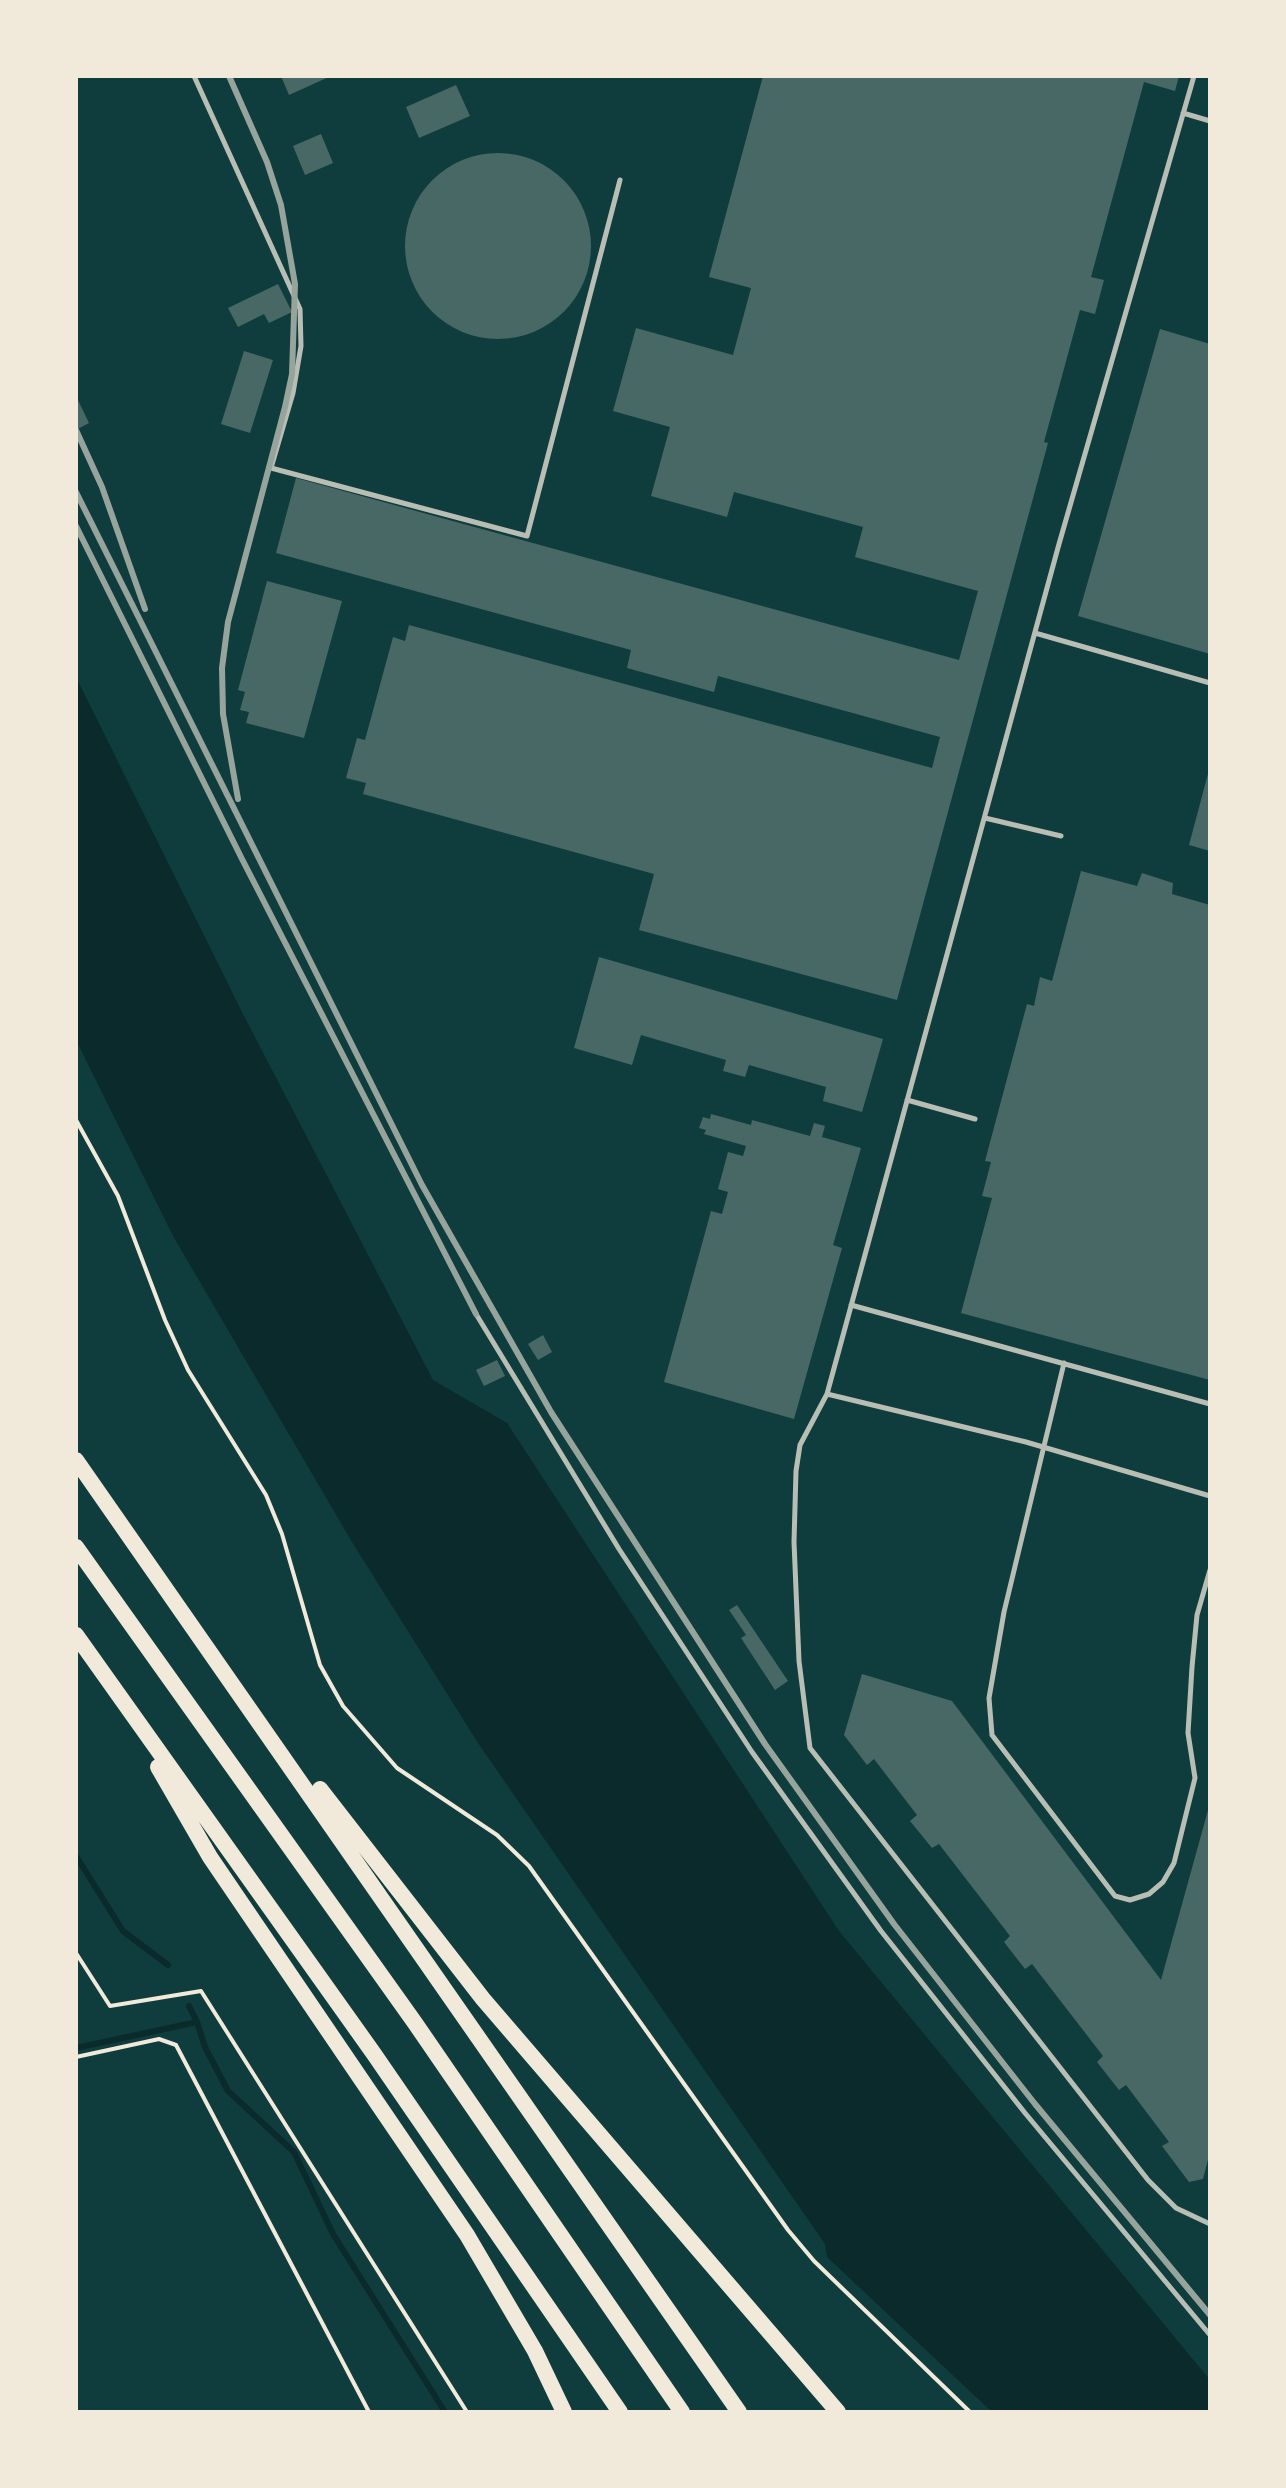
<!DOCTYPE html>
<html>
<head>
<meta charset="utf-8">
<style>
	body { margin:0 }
	#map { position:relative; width:1286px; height:2488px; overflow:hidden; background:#0f3d3e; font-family:Rubik,sans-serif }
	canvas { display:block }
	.frame { position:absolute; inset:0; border:78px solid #f1e9da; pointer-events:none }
</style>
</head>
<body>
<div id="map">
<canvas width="1286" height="2488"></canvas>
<div class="frame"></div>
</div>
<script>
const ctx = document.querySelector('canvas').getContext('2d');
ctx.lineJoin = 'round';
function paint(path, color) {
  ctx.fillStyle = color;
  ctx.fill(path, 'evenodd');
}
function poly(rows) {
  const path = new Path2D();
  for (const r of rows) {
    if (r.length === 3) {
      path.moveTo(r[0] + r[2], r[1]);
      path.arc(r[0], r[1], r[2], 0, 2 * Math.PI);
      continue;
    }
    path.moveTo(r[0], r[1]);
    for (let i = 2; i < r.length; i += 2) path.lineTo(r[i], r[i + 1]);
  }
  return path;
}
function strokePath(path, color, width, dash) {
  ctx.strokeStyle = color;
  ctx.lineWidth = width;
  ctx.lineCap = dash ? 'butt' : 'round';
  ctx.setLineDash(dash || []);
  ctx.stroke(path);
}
const water = poly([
	[76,677,243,1014,433,1380,507,1423,839,1931,1210,2380,1210,2412,992,2412,827,2257,825,2244,478,1743,352,1542,173,1236,76,1040]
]);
const stream = poly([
	[76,1856,123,1931,168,1965],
	[189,2006,197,2022],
	[76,2048,197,2022,205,2047,228,2091,294,2152,333,2234,445,2412]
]);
const building = poly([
	[281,76,331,76,289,95],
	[763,76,1179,76,1175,91,1144,82,1091,277,1104,280,1095,314,1080,310,1044,442,1048,443,897,1000,639,930,654,874,363,794,366,783,346,778,357,738,365,740,393,637,405,641,409,625,932,768,940,737,718,676,714,692,627,668,631,650,276,553,296,478,959,660,978,591,855,557,863,527,734,492,727,517,651,496,670,427,613,411,636,328,733,355,751,288,709,277],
	[456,85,470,116,419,138,406,107],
	[321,134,333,163,305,175,293,146],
	[498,246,93],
	[278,284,292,312,269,323,264,314,238,327,228,308],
	[1160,329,1210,344,1210,654,1078,616],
	[244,351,273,360,250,433,221,424],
	[76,396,89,423,76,430],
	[267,581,342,601,304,738,246,723,249,712,240,710,245,692,238,690],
	[1209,770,1210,770,1210,851,1189,845],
	[1081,871,1137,886,1142,873,1173,883,1172,894,1210,905,1210,1380,961,1313,992,1198,982,1196,991,1162,985,1161,1027,1004,1034,1006,1040,977,1052,981],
	[599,957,883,1039,862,1112,823,1101,826,1087,749,1065,745,1077,723,1071,726,1060,641,1035,632,1065,574,1048],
	[711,1114,751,1125,752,1120,810,1136,814,1123,825,1126,822,1137,861,1148,833,1245,842,1248,794,1419,664,1382,711,1211,722,1214,728,1192,718,1189,728,1152,743,1156,746,1146,704,1134,706,1130,699,1128,703,1117,710,1119],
	[543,1335,552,1352,538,1360,528,1344],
	[497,1360,505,1376,484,1386,476,1370],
	[737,1605,788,1681,775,1690,741,1638,746,1635,729,1610],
	[862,1674,952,1701,1161,1980,1210,1803,1210,2152,1203,2179,1189,2182,1162,2146,1169,2142,1126,2085,1119,2090,1097,2062,1103,2056,1032,1964,1025,1969,1004,1942,1010,1936,939,1844,932,1848,910,1821,917,1815,874,1759,867,1765,844,1735]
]);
const path = poly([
	[76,1120,118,1196,165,1320,188,1370,266,1495,282,1534,320,1665,343,1706,397,1768,497,1835,529,1866,788,2230,814,2261,970,2412],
	[76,1953,110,2006,201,1991,467,2412],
	[76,2057,159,2039,176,2045,369,2412]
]);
const service = poly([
	[194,76,300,309,301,346,293,393,271,468,527,536,620,180],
	[1194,76,1059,544,827,1394,1026,1442,1210,1496],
	[1183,113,1210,121],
	[1035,633,1210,683],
	[985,818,1061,836],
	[907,1100,975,1119],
	[851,1305,1210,1404],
	[476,1314,619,1549,752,1752,881,1931,1025,2113,1210,2335],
	[1064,1363,1004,1612,989,1698,992,1735,1115,1896,1130,1900,1149,1894,1163,1882,1174,1863,1195,1778,1188,1733,1192,1667,1197,1615,1210,1570],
	[827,1394,800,1445,796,1471,794,1542,799,1661,810,1748,1148,2180,1176,2208,1210,2224]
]);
const motorway = poly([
	[76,1460,739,2412],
	[76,1547,415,2023,682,2412],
	[76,1635,374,2054,620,2412],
	[158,1767,210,1857,467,2235,535,2351,564,2412],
	[320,1789,483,1999,838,2412]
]);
const rail = poly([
	[229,76,267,162,281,205,295,284,292,374,285,407,228,622,222,668,223,714,238,799],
	[76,430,102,487,145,609],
	[76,492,422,1185,551,1412,765,1744,894,1924,1035,2104,1210,2315],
	[76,526,242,859,476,1314]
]);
paint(water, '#0a2a2b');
strokePath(stream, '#0a2a2b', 6);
paint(building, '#486865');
strokePath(path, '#f1e9da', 4);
strokePath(service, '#b8beb3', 5);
strokePath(motorway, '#f1e9da', 16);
strokePath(rail, '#97a49c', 6);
</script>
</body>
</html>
